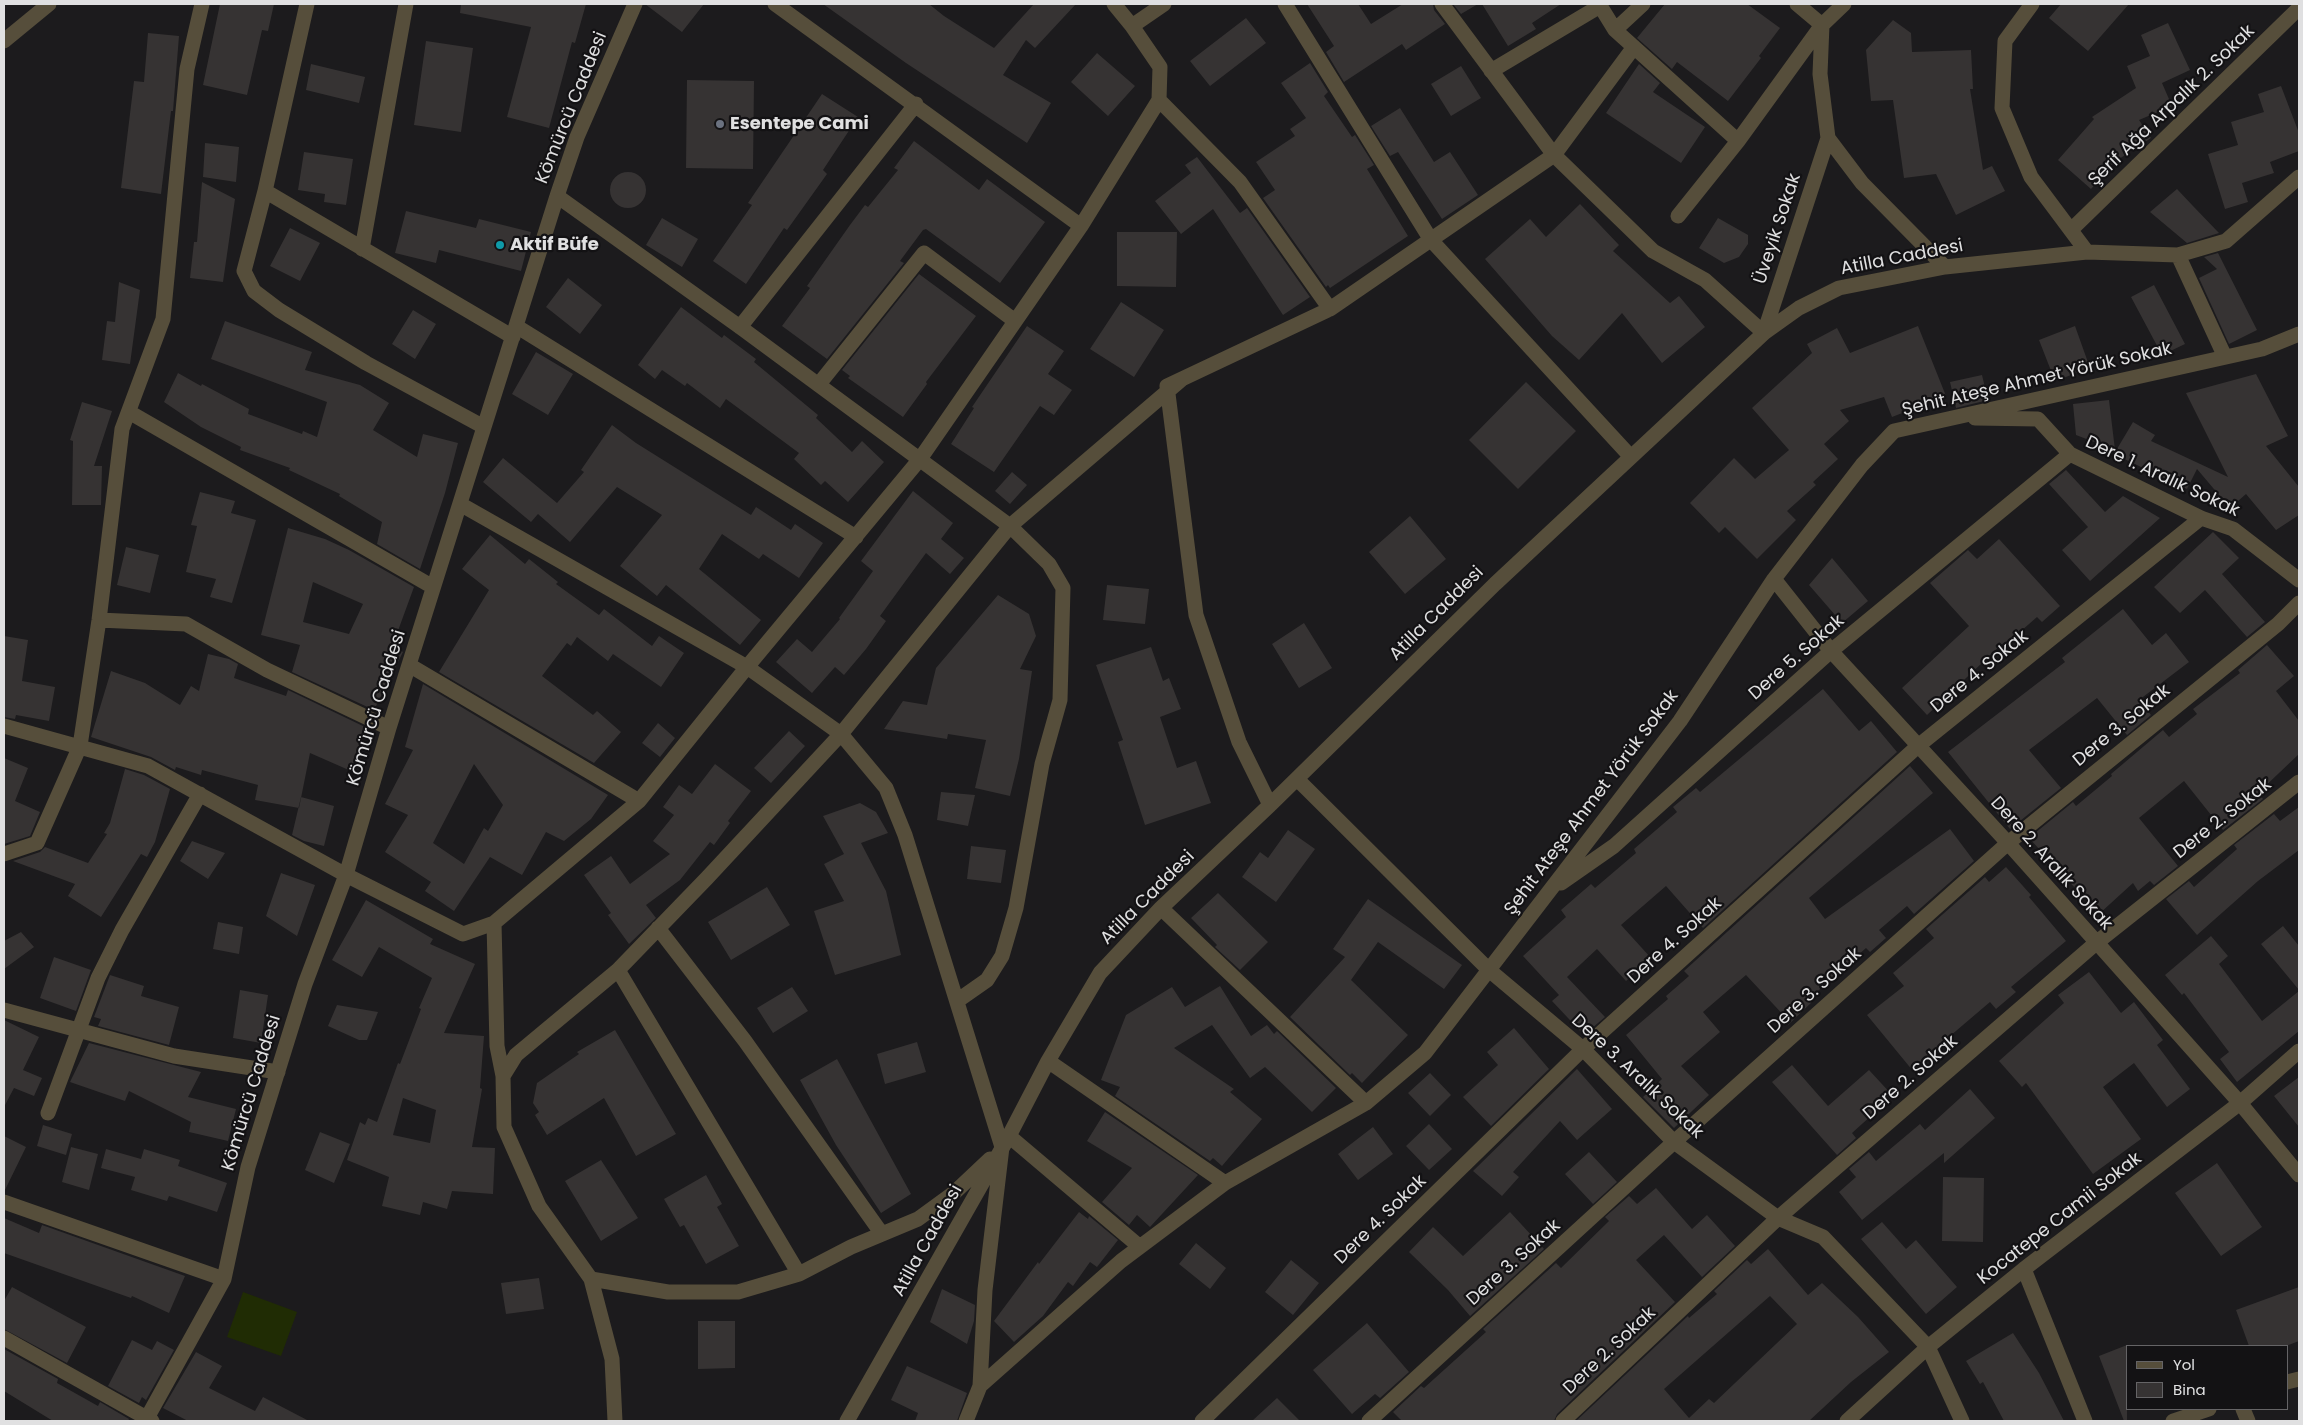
<!DOCTYPE html>
<html>
<head>
<meta charset="utf-8">
<style>
	body { margin:0 }
	#map { position:relative; width:2303px; height:1425px; overflow:hidden; background:#1c1b1d; font-family:Poppins,sans-serif }
	canvas { display:block }
	.frame { position:absolute; inset:0; border:5px solid #e0e0e1; pointer-events:none }
	.legend { position:absolute; left:2126px; top:1345px; width:162px; height:65px; box-sizing:border-box; background:#131214; border:1px solid #656466; margin:0; padding:6px 9px; list-style:none; font-size:15px; color:#e0e0e1 }
	.legend li { display:flex; align-items:center; gap:10px; height:25px }
	.legend b { width:25px; border:1px solid #656466 }
</style>
</head>
<body>
<div id="map">
<canvas width="2303" height="1425"></canvas>
<div class="frame"></div>
<ul class="legend">
<li><b style="height:6px;background:#564e3b"></b>Yol</li>
<li><b style="height:14px;background:#363333"></b>Bina</li>
</ul>
</div>
<script>
const ctx = document.querySelector('canvas').getContext('2d');
ctx.lineJoin = 'round';
function paint(path, color) {
  ctx.fillStyle = color;
  ctx.fill(path, 'evenodd');
}
function poly(rows) {
  const path = new Path2D();
  for (const r of rows) {
    if (r.length === 3) {
      path.moveTo(r[0] + r[2], r[1]);
      path.arc(r[0], r[1], r[2], 0, 2 * Math.PI);
      continue;
    }
    path.moveTo(r[0], r[1]);
    for (let i = 2; i < r.length; i += 2) path.lineTo(r[i], r[i + 1]);
  }
  return path;
}
function strokePath(path, color, width, dash) {
  ctx.strokeStyle = color;
  ctx.lineWidth = width;
  ctx.lineCap = dash ? 'butt' : 'round';
  ctx.setLineDash(dash || []);
  ctx.stroke(path);
}
function write(font, color, halo, rows, align = 'center') {
  ctx.font = font + ' Poppins,sans-serif';
  ctx.lineWidth = 4.5;
  ctx.setLineDash([]);
  ctx.textBaseline = 'middle';
  ctx.strokeStyle = halo;
  ctx.fillStyle = color;
  for (const [text, x, y, turn = 0] of rows) {
    ctx.save();
    ctx.translate(x, y);
    ctx.rotate((+turn || 0) * Math.PI / 180);
    ctx.textAlign = isNaN(turn) ? turn : align;
    if (halo) ctx.strokeText(text, 0, 0);
    ctx.fillText(text, 0, 0);
    ctx.restore();
  }
}
const green = poly([
	[243,1292,297,1312,281,1356,227,1337]
]);
const building = poly([
	[220,4,274,4,268,31,262,30,247,95,203,85],
	[461,4,586,4,575,43,572,42,549,128,507,117,531,27,460,13],
	[645,4,704,4,682,32],
	[823,4,929,4,944,16,994,48,1034,4,1076,4,1035,48,1026,40,1003,75,1051,103,1027,143,906,63],
	[1307,4,1358,4,1371,24,1403,4,1433,4,1434,10,1445,24,1406,50,1402,44,1344,82,1326,52,1334,46],
	[1453,4,1478,4,1461,14],
	[1482,4,1561,4,1532,23,1536,29,1508,46],
	[1665,4,1747,4,1780,28,1759,56,1761,58,1728,101,1677,62,1672,69,1637,38],
	[2061,4,2129,4,2088,51,2049,18],
	[1246,18,1266,43,1210,86,1190,61],
	[1893,20,1911,33,1912,52,1971,50,1973,89,1970,89,1983,170,1992,166,2005,191,1956,215,1936,174,1904,178,1893,100,1871,101,1866,50],
	[2168,23,2190,70,2162,83,2172,106,2139,120,2151,138,2116,161,2091,189,2058,160,2094,119,2092,117,2136,88,2127,66,2150,56,2141,35],
	[148,33,179,36,173,111,171,111,161,194,121,188,134,81,144,82],
	[426,41,473,48,461,132,414,125],
	[1097,53,1135,86,1108,116,1071,82],
	[1310,63,1328,92,1324,96,1352,137,1355,135,1374,165,1367,169,1408,236,1330,288,1328,285,1326,287,1263,198,1275,190,1256,162,1295,136,1290,129,1306,118,1281,83],
	[311,64,365,77,359,103,306,90],
	[1639,64,1660,83,1653,92,1705,127,1681,163,1606,113],
	[1461,66,1481,98,1451,116,1431,84],
	[687,80,754,81,753,169,686,168],
	[2281,86,2299,133,2299,151,2270,162,2274,173,2242,183,2248,202,2225,209,2208,154,2238,145,2231,122,2264,112,2258,94],
	[822,94,858,117,823,170,827,174,787,230,784,228,746,284,713,261,752,205,748,203],
	[1400,108,1434,162,1450,152,1478,195,1442,219,1398,152,1390,156,1371,126],
	[914,141,979,190,987,179,1045,222,1000,283,926,229,923,230,900,261,904,263,827,359,782,326,810,288,807,286,850,225,865,205,868,207,898,170,894,168],
	[205,143,239,147,236,182,203,177],
	[304,152,353,159,346,205,324,202,325,194,298,190],
	[1197,157,1240,213,1247,208,1310,297,1283,315,1213,209,1181,234,1155,201,1191,173,1185,165],
	[628,190,18],
	[202,182,235,199,223,282,190,278,194,242,197,242],
	[2177,189,2193,206,2219,233,2187,243,2150,212],
	[1580,204,1619,245,1613,251,1670,303,1679,296,1705,327,1662,363,1622,313,1579,360,1552,336,1485,259,1530,219,1546,237],
	[406,211,476,228,479,219,531,232,521,271,439,250,436,263,395,253],
	[662,218,698,239,682,267,646,245],
	[1718,218,1748,235,1748,244,1739,257,1724,263,1699,248],
	[290,228,320,243,300,281,270,266],
	[1117,232,1177,232,1176,287,1117,286],
	[2218,253,2257,330,2229,344,2199,278,2217,269,2204,257],
	[919,274,976,316,926,382,927,384,903,417,848,378,850,376,842,370],
	[568,278,602,305,580,334,546,307],
	[119,282,140,290,130,364,102,360,107,321,115,322],
	[2154,285,2185,344,2162,355,2131,297],
	[1121,302,1164,330,1134,377,1090,349],
	[681,307,722,338,724,335,756,359,754,362,818,415,816,418,852,452,862,441,884,462,848,502,825,481,821,485,794,459,799,453,726,399,720,408,687,383,685,386,662,370,655,379,638,365],
	[413,310,436,324,415,359,392,344],
	[225,321,312,352,305,370,360,385,389,403,373,430,417,457,423,434,458,443,445,493,420,569,377,544,382,522,339,496,340,494,289,470,290,468,240,450,241,447,201,427,164,402,178,373,201,386,202,384,249,409,248,414,302,434,303,431,317,437,327,402,211,359],
	[1027,326,1064,351,1048,374,1072,390,1054,415,1040,406,994,472,951,444,974,408,972,407],
	[1918,326,1946,396,1892,417,1884,397,1840,410,1849,421,1824,444,1838,459,1813,482,1816,485,1787,511,1796,520,1757,559,1725,527,1719,533,1690,503,1734,458,1755,479,1789,450,1752,408,1812,353,1807,344,1837,328,1850,353],
	[2075,326,2090,368,2055,381,2039,340],
	[536,352,573,374,548,415,512,394],
	[2256,374,2288,436,2266,446,2299,487,2299,515,2276,530,2246,494,2230,508,2197,469,2187,489,2114,454,2133,422,2155,435,2151,441,2228,477,2186,393],
	[1982,375,1988,400,1956,408,1950,382],
	[1526,382,1576,431,1518,489,1469,440],
	[2109,400,2115,450,2076,435,2073,404],
	[82,402,112,411,94,466,102,466,101,505,72,505,73,441,70,440],
	[612,425,636,443,751,515,756,507,791,530,795,524,823,543,799,578,763,554,759,559,722,534,699,569,761,620,740,645,666,585,657,596,620,566,662,515,617,487,570,542,538,514,531,522,483,482,503,458,557,503,584,472,581,470],
	[2066,470,2105,512,2123,496,2160,518,2090,581,2062,550,2088,527,2049,484],
	[1012,472,1027,485,1010,504,995,491],
	[913,491,953,523,941,539,964,558,950,574,926,553,880,616,886,621,866,649,844,675,835,667,812,693,776,662,797,639,812,652,840,619,839,618,873,571,861,561],
	[200,492,235,501,231,513,256,520,232,603,210,597,216,579,186,572,197,526,191,525],
	[1410,516,1446,559,1405,594,1369,552],
	[288,528,325,539,349,550,414,587,388,658,397,648,403,652,374,710,292,672,300,645,261,635],
	[313,582,363,604,349,634,303,622],
	[2213,532,2239,558,2222,574,2265,622,2247,637,2205,590,2180,613,2154,587],
	[490,535,525,564,529,559,558,582,556,584,599,615,604,609,652,646,659,636,684,653,661,687,613,654,608,661,577,637,571,646,567,643,542,676,593,715,597,711,621,732,594,763,439,672,489,590,462,569],
	[1999,539,2060,606,2042,622,2037,617,2004,646,2002,644,1927,715,1902,688,1969,626,1930,583,1968,550,1977,559],
	[126,547,159,555,150,593,117,585],
	[1832,558,1868,601,1842,623,1809,585],
	[1107,585,1149,589,1145,624,1103,620],
	[998,595,1029,614,1036,636,1020,669,1032,671,1019,759,1010,796,975,788,986,740,948,734,947,739,884,729,903,701,927,705,936,668],
	[2123,609,2152,645,2166,633,2189,662,2139,700,2151,715,2127,735,2097,698,2029,750,2061,788,2010,829,1948,752,2065,662,2062,658],
	[1304,623,1332,668,1299,688,1272,644],
	[4,636,28,640,22,681,55,687,49,721,16,715,15,719,4,717],
	[2267,645,2294,676,2276,691,2299,721,2299,754,2258,793,2263,799,2223,830,2184,781,2139,818,2178,866,2154,885,2150,881,2138,891,2133,883,2099,914,2029,838,2073,802,2076,806,2112,776,2111,774,2163,730,2169,737,2197,714,2193,709,2240,673,2238,670],
	[1151,647,1163,681,1169,678,1181,709,1160,717,1177,768,1196,761,1211,803,1145,825,1118,742,1123,740,1096,665],
	[208,654,229,659,238,664,234,678,286,696,288,690,365,727,351,771,310,753,299,808,255,800,258,785,202,770,201,775,176,767,175,770,151,757,91,737,111,671,145,683,180,705,191,686,199,691],
	[423,684,608,795,591,819,564,841,546,832,522,875,490,857,454,911,425,891,431,882,385,852,408,815,385,804,413,750,405,747],
	[474,764,503,805,488,831,484,828,464,864,433,843],
	[1823,689,1859,731,1871,721,1897,752,1703,928,1666,886,1621,925,1651,958,1626,981,1597,949,1567,977,1605,1017,1584,1035,1552,1001,1559,995,1523,956,1566,917,1561,910,1591,884,1595,888,1636,853,1634,849,1677,812,1673,807,1696,788,1700,792],
	[658,723,675,738,660,757,642,743],
	[789,731,805,746,771,783,754,768],
	[4,758,28,768,15,801,40,812,30,836,4,844],
	[715,764,751,791,728,821,730,823,714,845,710,842,680,880,646,905,656,918,629,944,608,915,611,913,584,875,611,856,630,884,670,854,653,841,674,815,663,807,679,785,692,794],
	[1910,766,1933,793,1809,898,1825,919,1950,829,1974,861,1914,914,1907,906,1879,930,1886,938,1870,952,1866,948,1810,998,1813,1001,1788,1025,1788,1020,1746,975,1703,1012,1720,1032,1681,1066,1709,1095,1674,1128,1643,1097,1662,1079,1626,1035,1668,999,1666,996,1689,976,1684,971],
	[125,769,144,775,170,789,155,842,147,857,141,854,101,917,68,896,75,884,13,861,40,852,45,847,88,863,107,834,104,833,110,823],
	[941,792,975,795,968,826,937,820],
	[301,797,334,806,324,846,304,841,292,835],
	[860,803,876,812,888,833,861,843,886,891,901,955,835,975,814,911,844,901,824,864,844,854,823,816],
	[2299,807,2299,850,2258,881,2197,935,2166,899,2189,881,2194,887,2237,849,2234,845,2274,814,2280,821],
	[1288,830,1315,849,1276,902,1242,877,1260,852,1268,858],
	[192,841,225,853,208,879,180,861],
	[971,846,1006,850,1001,883,967,879],
	[2006,867,2031,895,2029,897,2066,941,2011,987,2016,992,1996,1009,1990,1002,1943,1042,1945,1044,1913,1071,1867,1015,1904,986,1893,973,1934,938,1926,929,1985,877,1989,882],
	[281,873,315,885,297,936,266,916],
	[767,887,790,925,731,960,708,922],
	[1218,893,1268,942,1240,970,1215,947,1217,945,1191,918],
	[1368,899,1462,965,1444,989,1378,942,1351,980,1408,1035,1362,1083,1352,1073,1350,1075,1290,1017,1345,957,1333,949],
	[366,900,433,939,430,944,475,964,444,1033,484,1036,480,1088,482,1089,472,1147,495,1148,493,1194,452,1191,447,1209,423,1202,420,1215,382,1206,389,1177,347,1160,360,1122,365,1125,368,1118,377,1122,398,1063,400,1064,421,1009,419,1008,432,978,379,947,362,977,332,960],
	[403,1098,436,1110,430,1143,393,1135],
	[218,922,243,927,239,954,213,949],
	[2283,926,2299,946,2299,990,2261,944],
	[21,932,34,947,4,969,4,941],
	[2211,936,2228,956,2219,964,2262,1021,2299,991,2299,1031,2237,1082,2220,1059,2229,1052,2184,993,2182,995,2165,975],
	[54,957,91,970,76,1011,40,998],
	[2089,972,2121,1013,2134,1002,2163,1040,2157,1045,2190,1089,2167,1107,2134,1063,2103,1087,2141,1139,2093,1174,2026,1083,2022,1087,1999,1061,2064,1003,2058,995],
	[110,975,144,986,141,996,179,1007,169,1045,98,1026,101,1019,94,1017],
	[1220,986,1251,1036,1267,1025,1274,1034,1277,1031,1336,1088,1312,1112,1265,1067,1250,1078,1212,1025,1174,1048,1234,1089,1230,1092,1262,1119,1222,1166,1213,1158,1210,1161,1115,1096,1120,1087,1101,1080,1126,1015,1172,987,1185,1007],
	[792,987,808,1011,773,1033,757,1008],
	[240,990,268,995,261,1043,233,1038],
	[337,1005,378,1012,367,1040,359,1040,328,1026],
	[4,1020,39,1037,23,1070,42,1078,34,1096,14,1088,4,1107],
	[1514,1028,1549,1069,1491,1126,1463,1097,1498,1065,1487,1052],
	[615,1030,676,1134,636,1156,604,1098,547,1135,535,1115,539,1112,533,1103,537,1083,579,1054,577,1052],
	[917,1042,926,1072,885,1084,877,1054],
	[89,1043,201,1072,188,1097,236,1109,228,1141,189,1132,191,1122,129,1091,125,1101,70,1082],
	[837,1059,911,1194,881,1213,836,1145,800,1080],
	[1792,1065,1828,1106,1869,1070,1893,1096,1852,1133,1856,1138,1837,1155,1772,1082],
	[1577,1069,1612,1109,1577,1140,1560,1121,1513,1172,1519,1177,1502,1196,1473,1171],
	[1430,1073,1451,1095,1430,1116,1408,1093],
	[2299,1077,2299,1127,2274,1096],
	[1970,1089,1995,1118,1944,1163,1944,1153,1862,1220,1839,1192,1856,1177,1849,1169,1869,1152,1876,1161,1920,1124,1925,1130],
	[1105,1112,1198,1175,1150,1227,1137,1215,1129,1225,1102,1202,1132,1168,1087,1141],
	[1429,1124,1452,1149,1429,1170,1406,1146],
	[43,1125,72,1134,66,1155,37,1146],
	[1373,1127,1393,1154,1358,1180,1338,1154],
	[320,1132,350,1144,334,1183,305,1170],
	[4,1136,26,1147,4,1192],
	[71,1147,98,1154,89,1190,62,1182],
	[106,1149,141,1159,144,1149,180,1160,178,1166,227,1183,217,1212,169,1196,167,1201,131,1190,135,1177,101,1168],
	[1589,1152,1617,1182,1593,1204,1565,1174],
	[601,1160,638,1218,601,1241,565,1181],
	[2217,1163,2262,1227,2221,1256,2175,1193],
	[706,1175,722,1204,717,1207,739,1246,706,1264,684,1225,680,1227,664,1199],
	[1943,1177,1984,1178,1983,1242,1942,1241],
	[1656,1188,1692,1229,1707,1215,1735,1246,1702,1277,1664,1235,1636,1260,1675,1302,1557,1414,1554,1421,1402,1421,1393,1412,1421,1386,1424,1388,1486,1332,1483,1329,1556,1263,1561,1268,1609,1221,1605,1217,1629,1196,1637,1204],
	[1079,1212,1088,1219,1089,1216,1118,1240,1097,1267,1090,1262,1073,1286,1068,1282,1043,1316,1014,1342,994,1321,1038,1262,1039,1264],
	[1510,1212,1544,1249,1470,1316,1448,1290,1409,1252,1433,1227,1463,1256],
	[4,1218,39,1233,42,1225,185,1276,169,1313,132,1296,131,1298,4,1253],
	[1882,1222,1906,1249,1916,1240,1957,1287,1926,1314,1861,1239],
	[1196,1243,1226,1268,1210,1289,1179,1264],
	[1768,1249,1808,1295,1822,1283,1858,1317,1889,1352,1851,1382,1809,1421,1576,1421,1688,1316,1689,1318,1717,1294,1714,1291,1747,1260,1751,1264],
	[1770,1296,1797,1324,1714,1403,1709,1399,1689,1418,1664,1389],
	[1291,1260,1319,1283,1293,1315,1265,1292],
	[539,1278,544,1309,506,1314,501,1283],
	[12,1287,86,1327,67,1363,4,1329,4,1301],
	[2299,1287,2299,1341,2286,1346,2249,1346,2236,1310],
	[942,1289,975,1305,974,1321,967,1344,930,1322],
	[698,1321,735,1321,735,1368,698,1369],
	[1367,1323,1409,1372,1380,1398,1375,1394,1352,1414,1313,1370],
	[2013,1333,2039,1373,2064,1421,2004,1421,1983,1382,1980,1384,1966,1361],
	[132,1340,152,1350,157,1341,174,1350,146,1400,142,1397,139,1403,108,1386],
	[2127,1345,2127,1421,2124,1421,2099,1356],
	[4,1349,58,1379,57,1383,98,1406,100,1402,129,1419,128,1421,53,1421,4,1391],
	[196,1352,222,1366,209,1388,255,1411,263,1397,309,1421,188,1421,163,1408],
	[907,1366,967,1393,957,1421,915,1421,918,1413,891,1400],
	[1277,1398,1300,1421,1252,1421]
]);
const minor = poly([
	[307,4,265,191,244,271,254,291,279,310,366,363,484,427],
	[775,4,1081,226],
	[1285,4,1431,240,1631,457],
	[1442,4,1554,155,1653,251,1705,280,1764,333,1828,138,1820,74,1822,25,1844,4],
	[1599,4,1615,30,1738,141],
	[2032,4,2005,41,2002,108,2031,177,2087,252],
	[1132,26,1164,4],
	[1615,30,1643,4],
	[4,41,49,4],
	[1491,71,1600,6],
	[1159,100,1240,182,1330,309,1554,155,1634,47],
	[1828,138,1862,183,1945,267],
	[265,191,513,337],
	[557,196,740,327,1010,526,1049,564,1063,588,1060,700,1042,764,1016,908,1002,956,987,980,957,1001],
	[1678,216,1738,141,1822,25,1797,4],
	[2071,230,2299,8],
	[362,249,406,4],
	[2178,255,2225,357],
	[516,326,856,537],
	[740,327,916,104],
	[819,384,924,253,1015,321],
	[129,412,433,587],
	[1975,418,2038,419,2070,454,2201,518,2233,529,2299,580],
	[460,504,747,667,841,734,886,788,905,835,1002,1147,985,1290,980,1386],
	[1774,579,1831,651,2008,843,2240,1103,2299,1175],
	[99,620,186,624,267,670,389,728],
	[409,665,639,801],
	[4,726,148,766,346,875,463,934,494,923,639,801,747,667,920,459,1081,226,1159,100,1160,67,1132,26,1114,4],
	[1297,779,1489,970,1583,1049,1674,1142,1778,1218,1823,1237,1928,1347,1962,1421],
	[1270,805,1239,742,1196,615,1167,386,1330,309],
	[4,854,37,843,80,746,99,620,122,429,163,319,187,69,202,4],
	[1561,883,1614,846,1831,651,2070,454],
	[1161,908,1366,1103],
	[494,923,497,1046,503,1076,504,1127,539,1206,591,1279,612,1359,615,1421],
	[658,928,745,1041,882,1234],
	[618,970,799,1274],
	[4,1010,174,1056,278,1072],
	[1048,1061,1225,1183],
	[503,1076,516,1055,618,970,707,878,841,734,1010,526,1182,379],
	[48,1113,98,978,122,930,200,794],
	[1009,1136,1140,1247],
	[4,1202,224,1279],
	[2024,1269,2085,1421],
	[591,1279,668,1292,738,1292,799,1274,851,1247,918,1219,955,1192,990,1159],
	[4,1338,152,1421],
	[2287,1382,2299,1379],
	[2243,1409,2248,1421],
	[147,1418,224,1279,248,1167,305,984,346,875,389,728,557,196,577,137,635,4],
	[847,1421,1009,1136,1048,1061,1100,973,1161,908,1270,805,1495,584,1764,333,1799,308,1839,288,1945,267,2087,252,2178,255,2226,241,2299,177],
	[966,1421,980,1386,1121,1261,1225,1183,1366,1103,1425,1053,1680,721,1774,579,1862,465,1894,431,2262,349,2299,334],
	[1202,1421,1583,1049,1918,746,2201,518],
	[1369,1421,1674,1142,2008,843,2278,624,2299,603],
	[1563,1421,1778,1218,2096,943,2299,782],
	[1847,1421,1928,1347,2024,1269,2240,1103,2299,1051],
	[2173,1421,2209,1409]
]);
const markers = [
	[720,124,5,"#6b7280"],
	[500,245,5,"#0f9aa8"]
];
const streetNames = [
	["Şerif Ağa Arpalık 2. Sokak",2172,106,-44],
	["Kömürcü Caddesi",572,108,-68],
	["Üveyik Sokak",1778,229,-72],
	["Atilla Caddesi",1902,258,-11],
	["Şehit Ateşe Ahmet Yörük Sokak",2037,380,-13],
	["Dere 1. Aralık Sokak",2162,477,25],
	["Atilla Caddesi",1437,614,-45],
	["Dere 5. Sokak",1797,658,-41],
	["Dere 4. Sokak",1980,672,-39],
	["Kömürcü Caddesi",377,708,-73],
	["Dere 3. Sokak",2122,726,-39],
	["Şehit Ateşe Ahmet Yörük Sokak",1592,803,-53],
	["Dere 2. Sokak",2223,819,-38],
	["Dere 2. Aralık Sokak",2051,864,48],
	["Atilla Caddesi",1148,898,-45],
	["Dere 4. Sokak",1675,941,-42],
	["Dere 3. Sokak",1815,991,-42],
	["Dere 3. Aralık Sokak",1637,1077,43],
	["Dere 2. Sokak",1911,1078,-41],
	["Kömürcü Caddesi",252,1093,-73],
	["Kocatepe Camii Sokak",2060,1219,-38],
	["Dere 4. Sokak",1381,1220,-44],
	["Atilla Caddesi",928,1241,-61],
	["Dere 3. Sokak",1514,1263,-42],
	["Dere 2. Sokak",1610,1351,-43]
];
const poiNames = [
	["Esentepe Cami",730,124],
	["Aktif Büfe",510,245]
];
paint(green, '#202c04');
paint(building, '#363333');
strokePath(minor, '#564e3b', 15);
for (const [x, y, r, color] of markers) {
  const dot = new Path2D();
  dot.arc(x, y, r, 0, 2 * Math.PI);
  ctx.fillStyle = color;
  ctx.fill(dot);
  strokePath(dot, '#131214', 2);
}
write('18px', '#e0e0e1', '#131214', streetNames);
write('bold 18px', '#e0e0e1', '#131214', poiNames, 'left');
</script>
</body>
</html>
